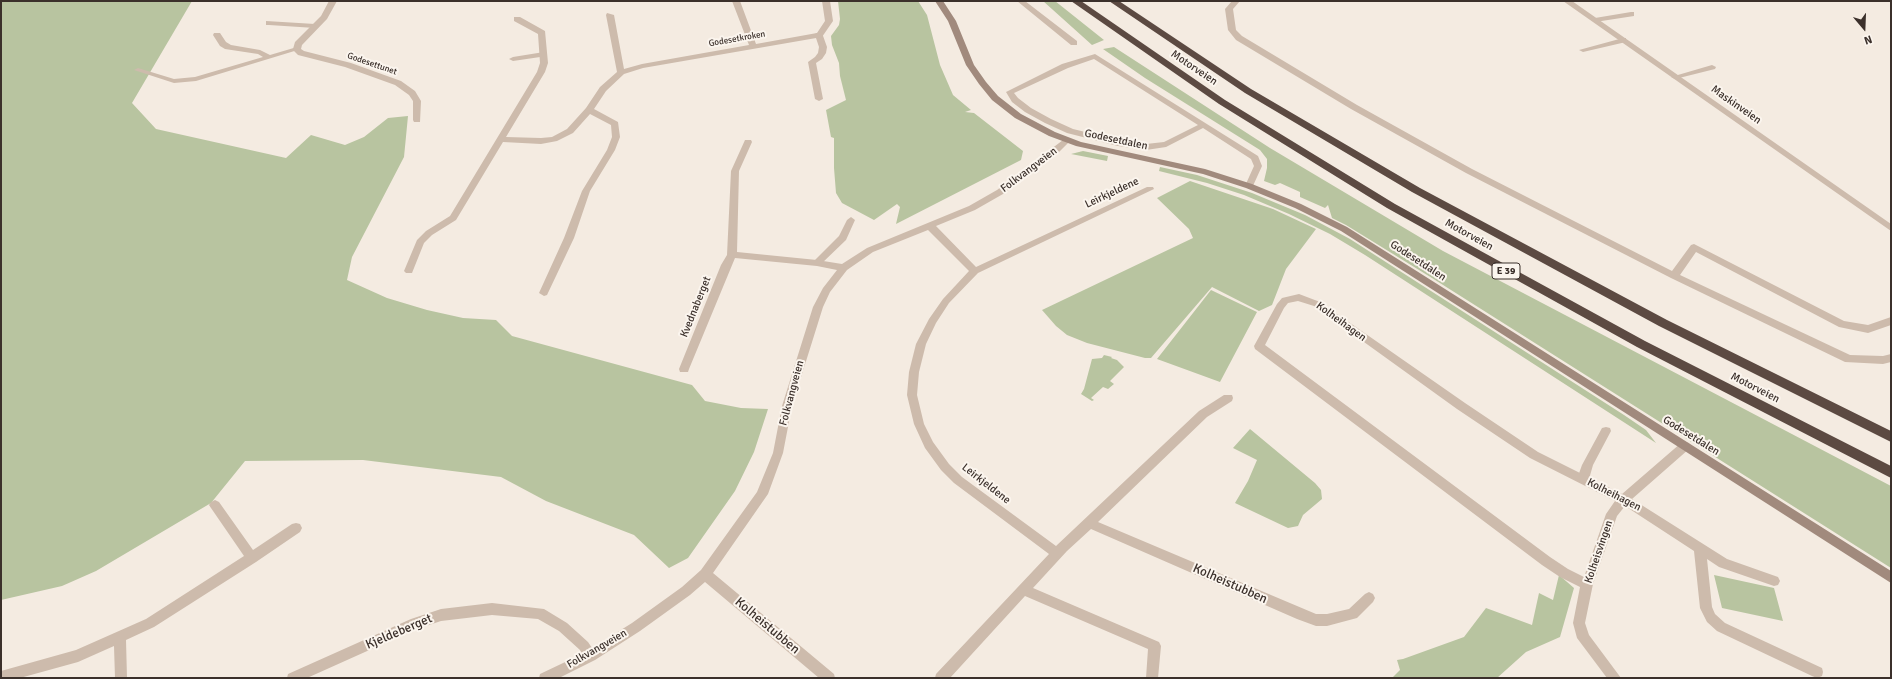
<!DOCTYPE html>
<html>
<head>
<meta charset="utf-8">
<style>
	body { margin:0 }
	#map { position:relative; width:1892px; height:679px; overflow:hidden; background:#f4ebe1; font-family:Signika,sans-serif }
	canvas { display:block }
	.frame { position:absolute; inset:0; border:2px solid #3b302b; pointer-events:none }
	.north { position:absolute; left:1844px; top:8px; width:40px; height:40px; -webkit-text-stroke:3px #fbf5ee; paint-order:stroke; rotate:161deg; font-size:11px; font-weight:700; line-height:16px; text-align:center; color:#3b302b }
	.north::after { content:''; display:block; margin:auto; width:14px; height:18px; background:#3b302b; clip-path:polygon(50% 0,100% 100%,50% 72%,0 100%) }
</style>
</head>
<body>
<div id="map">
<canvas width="1892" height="679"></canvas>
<div class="frame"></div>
<div class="north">N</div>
</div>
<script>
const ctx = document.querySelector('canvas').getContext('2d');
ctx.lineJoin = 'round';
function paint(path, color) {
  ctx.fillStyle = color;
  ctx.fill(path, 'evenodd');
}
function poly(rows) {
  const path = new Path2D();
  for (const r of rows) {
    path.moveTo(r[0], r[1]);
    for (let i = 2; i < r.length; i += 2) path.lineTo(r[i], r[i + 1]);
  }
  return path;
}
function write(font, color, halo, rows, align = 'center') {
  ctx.font = font + ' Signika,sans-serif';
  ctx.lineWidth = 4;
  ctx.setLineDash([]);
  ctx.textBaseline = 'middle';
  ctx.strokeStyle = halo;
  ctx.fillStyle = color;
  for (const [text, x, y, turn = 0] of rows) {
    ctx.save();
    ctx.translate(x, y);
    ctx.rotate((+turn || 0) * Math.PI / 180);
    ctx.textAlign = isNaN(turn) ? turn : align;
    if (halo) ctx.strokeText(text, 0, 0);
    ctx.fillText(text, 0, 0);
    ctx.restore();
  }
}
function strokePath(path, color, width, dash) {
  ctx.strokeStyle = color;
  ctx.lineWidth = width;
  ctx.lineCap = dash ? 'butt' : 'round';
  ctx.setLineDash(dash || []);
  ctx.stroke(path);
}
const green = poly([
	[1,1,192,1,132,103,156,129,286,158,311,135,345,145,364,137,388,118,408,116,404,157,352,257,347,280,387,298,427,310,463,318,496,320,512,336,692,385,705,401,741,408,768,409,754,452,735,491,688,558,669,568,634,535,546,501,501,477,363,460,245,461,211,503,96,571,62,586,1,600],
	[838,1,918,1,927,15,940,65,953,95,971,110,965,112,974,113,1023,151,1021,160,896,224,900,207,897,204,874,220,842,203,836,193,834,168,834,138,831,137,826,110,846,100,840,76,839,63,832,45,831,36,839,25,840,19],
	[1043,1,1055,1,1104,40,1092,45],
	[1114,47,1270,148,1443,251,1891,486,1891,568,1432,278,1346,225,1332,218,1328,205,1325,208,1300,197,1300,192,1280,183,1275,185,1264,181,1267,168,1267,159,1260,150,1145,78,1103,49],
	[1083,151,1108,156,1107,161,1071,154],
	[1160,167,1197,175,1252,193,1305,215,1350,239,1624,415,1646,430,1656,443,1365,255,1330,234,1289,214,1244,195,1207,183,1159,171],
	[1190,181,1273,209,1316,229,1286,269,1272,305,1259,311,1212,287,1151,358,1145,358,1087,343,1067,335,1056,326,1042,310,1193,238,1189,229,1157,198],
	[1211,290,1257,312,1220,382,1157,359],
	[1104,355,1112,357,1111,358,1117,360,1124,367,1110,381,1114,384,1108,389,1103,387,1091,398,1094,400,1092,401,1081,394,1084,389,1092,359,1102,358],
	[1250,429,1315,483,1321,490,1322,499,1303,515,1298,526,1288,528,1235,503,1248,481,1257,460,1233,448],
	[1559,575,1574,588,1560,637,1526,652,1497,678,1373,678,1392,678,1400,670,1397,660,1403,659,1464,637,1486,608,1532,625,1539,593,1553,600],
	[1714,575,1774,588,1783,621,1722,608]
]);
const service = poly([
	[1017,1,1025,1,1077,41,1077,45,1071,45,1017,1],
	[1232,1,1240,1,1233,9,1236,30,1242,36,1357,105,1472,169,1672,271,1691,245,1694,244,1844,321,1868,325,1891,317,1891,325,1868,333,1839,327,1696,252,1680,275,1850,355,1883,356,1891,354,1891,362,1883,364,1845,362,1671,278,1466,173,1351,109,1236,40,1228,30,1225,9,1232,1],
	[1631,12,1634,12,1634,16,1595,22,1591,20,1595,18,1631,12],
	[266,21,315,24,319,26,315,28,269,25,266,25,266,21],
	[214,33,220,33,226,42,231,45,260,50,270,55,297,47,301,49,196,81,174,83,134,70,138,68,174,79,195,77,263,57,258,54,225,49,220,46,213,35,214,33],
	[816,33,822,33,827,47,826,53,822,59,816,63,823,99,819,101,815,99,808,62,815,57,818,53,819,47,815,35,816,33],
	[1623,38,1626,38,1626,42,1583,52,1579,50,1623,38],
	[544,52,547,52,547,56,513,61,509,59,513,57,544,52],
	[1095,54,1258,156,1262,166,1252,188,1249,189,1245,186,1254,166,1251,159,1203,128,1166,147,1146,150,1118,146,1067,133,1045,123,1025,112,1012,102,1006,92,1062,64,1095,54],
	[1094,59,1198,125,1164,142,1146,144,1118,140,1073,129,1051,119,1031,108,1018,98,1014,93,1068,68,1094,59],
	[1712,65,1716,67,1715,69,1675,79,1671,77,1712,65],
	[851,217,855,220,846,240,820,265,814,265,812,263,839,236,847,220,851,217],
	[1606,427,1610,428,1611,431,1593,465,1589,479,1587,482,1583,484,1579,482,1577,479,1582,465,1602,428,1606,427]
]);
const minor = poly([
	[329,1,337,1,327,19,302,45,301,49,304,51,351,63,401,81,415,91,421,101,420,122,414,122,413,120,413,101,409,95,395,85,345,67,298,55,294,51,293,49,295,42,321,16,329,1],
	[732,1,740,1,756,44,817,33,825,21,822,1,830,1,833,21,822,37,643,68,624,74,606,91,594,109,618,122,620,137,615,150,590,191,574,238,547,295,544,296,539,293,564,238,582,191,607,150,612,137,611,125,590,114,573,133,557,141,541,144,503,142,456,220,432,235,424,243,412,273,406,273,404,271,417,240,426,231,450,216,537,72,540,63,538,34,514,21,514,17,520,17,545,31,548,63,545,72,506,137,541,138,552,137,567,129,586,108,600,87,617,72,606,15,607,13,614,15,624,69,642,64,749,45,732,1],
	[1563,1,1572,1,1891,224,1891,231,1563,1],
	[1067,137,1071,140,1056,155,1003,194,975,210,936,226,976,267,1147,187,1153,187,1154,189,978,273,949,303,936,323,926,344,919,372,917,395,924,424,933,442,949,464,962,477,1056,546,1199,411,1224,395,1232,395,1233,398,1232,401,1207,417,1098,522,1316,614,1327,614,1349,609,1365,594,1369,592,1373,594,1375,598,1373,602,1357,618,1327,626,1316,626,1297,619,1091,529,1067,551,1033,588,1159,642,1161,646,1158,678,1146,678,1148,649,1025,596,950,678,935,678,936,674,1049,554,954,483,941,470,925,448,914,424,907,395,909,372,916,344,929,319,943,299,969,271,928,230,873,252,847,270,830,292,823,307,792,406,783,453,768,494,713,573,834,674,835,678,819,678,705,582,690,595,640,631,595,660,559,678,539,678,540,674,582,654,580,650,559,631,538,619,492,615,441,621,414,630,307,678,287,678,288,674,411,619,441,609,492,603,544,609,567,623,588,642,592,648,632,623,682,587,701,570,757,492,773,453,782,406,813,307,823,288,837,270,817,266,735,258,689,369,688,372,680,372,679,369,721,265,727,255,731,171,745,140,751,140,752,142,739,171,737,252,817,260,842,264,867,248,969,206,997,190,1067,137],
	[1299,294,1320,302,1465,403,1538,452,1622,494,1681,443,1685,442,1689,443,1690,446,1689,449,1632,499,1727,559,1778,577,1780,581,1778,585,1774,586,1719,567,1707,559,1712,607,1715,614,1725,623,1822,668,1823,672,1822,676,1817,678,1812,676,1717,631,1707,622,1700,608,1694,551,1625,506,1617,516,1593,584,1585,623,1589,635,1621,678,1607,678,1577,638,1573,623,1580,587,1560,577,1542,565,1255,349,1254,346,1277,304,1282,298,1299,294],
	[1298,301,1314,306,1457,409,1530,458,1615,501,1606,514,1584,577,1568,569,1550,557,1265,345,1284,308,1288,303,1298,301],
	[215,500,219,502,253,550,292,524,296,523,300,524,302,528,300,532,256,562,154,627,126,640,127,678,115,678,114,646,78,662,20,678,1,678,1,671,76,650,146,619,244,556,211,508,209,505,211,502,215,500]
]);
const secondary = poly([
	[935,1,943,1,956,21,974,65,986,82,998,96,1021,114,1055,132,1081,142,1205,169,1252,184,1301,204,1347,227,1891,571,1891,583,1341,231,1295,208,1246,188,1203,174,1076,146,1049,136,1015,118,992,100,979,84,966,65,948,21,935,1]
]);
const motorway = poly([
	[1071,1,1081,1,1225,100,1395,204,1645,341,1891,466,1891,478,1637,347,1387,208,1219,104,1071,1],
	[1109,1,1119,1,1251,89,1420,188,1667,320,1891,431,1891,442,1659,326,1412,192,1245,93,1109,1]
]);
const farStreetnames = [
	["Godesetkroken",737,39,-10],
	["Godesettunet",372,64,19]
];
const shields = [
	[1506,271,28]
];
const shieldNames = [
	["E 39",1506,271]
];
const streetNames = [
	["Motorveien",1194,68,34],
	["Maskinveien",1736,105,35],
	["Godesetdalen",1116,140,12],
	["Folkvangveien",1029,170,-37],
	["Leirkjeldene",1112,193,-25],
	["Motorveien",1469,235,29],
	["Godesetdalen",1418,261,33],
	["Kvednaberget",696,307,-68],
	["Kolheihagen",1341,322,36],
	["Motorveien",1755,388,27],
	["Folkvangveien",792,393,-75],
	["Godesetdalen",1691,436,32],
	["Leirkjeldene",986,484,38],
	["Kolheihagen",1614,495,27],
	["Kolheisvingen",1599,552,-71],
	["Folkvangveien",597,649,-30]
];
const nearStreetnames = [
	["Kolheistubben",1230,584,24],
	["Kolheistubben",767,626,40],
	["Kjeldeberget",399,632,-23]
];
paint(green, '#b8c4a0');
paint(service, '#cdbbac');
paint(minor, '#cdbbac');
paint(secondary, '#a18a7d');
paint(motorway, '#5c4a42');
write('9px', '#3b302b', '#fbf5ee', farStreetnames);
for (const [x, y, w] of shields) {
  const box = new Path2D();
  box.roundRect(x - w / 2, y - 8, w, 16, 3);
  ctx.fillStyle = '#fbf5ee';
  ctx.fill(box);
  strokePath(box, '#3b302b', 1);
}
write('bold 10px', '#3b302b', null, shieldNames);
write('11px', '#3b302b', '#fbf5ee', streetNames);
write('13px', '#3b302b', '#fbf5ee', nearStreetnames);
</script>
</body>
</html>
